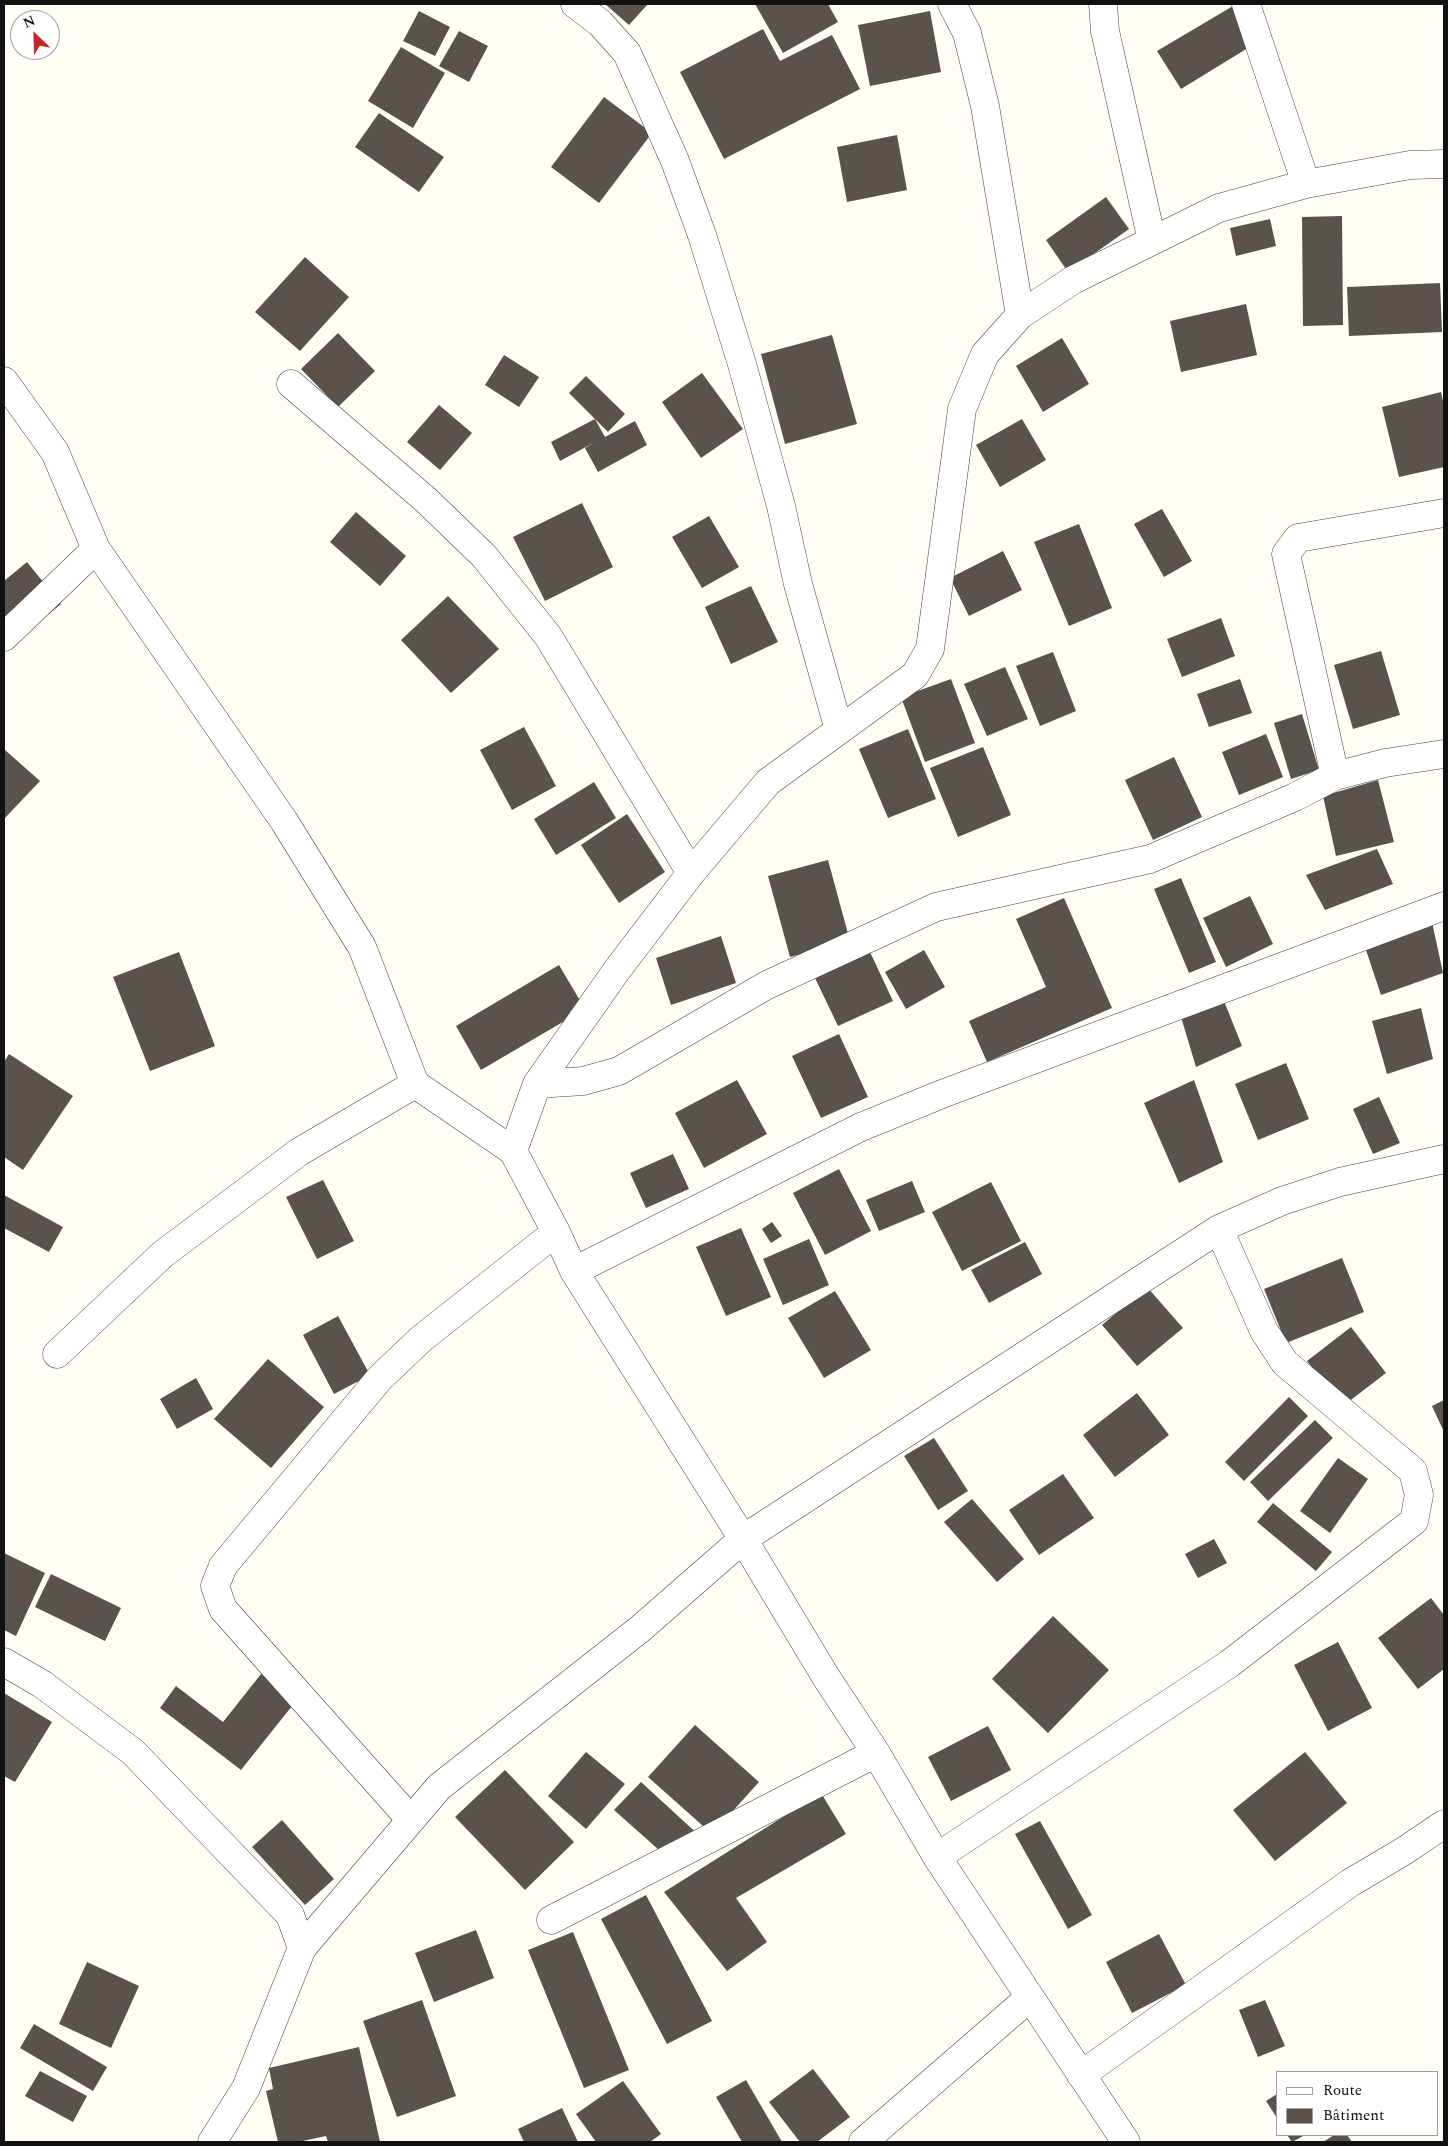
<!DOCTYPE html>
<html>
<head>
<meta charset="utf-8">
<style>
	body { margin:0 }
	#map { position:relative; width:1448px; height:2146px; overflow:hidden; background:#fffdf5; font-family:Spectral,serif }
	canvas { display:block }
	.frame { position:absolute; inset:0; border:5px solid #111; pointer-events:none }
	.legend { position:absolute; left:1276px; top:2071px; width:162px; height:65px; box-sizing:border-box; background:#fff; border:1px solid #a0a0a0; margin:0; padding:6px 9px; list-style:none; font-size:15px; color:#111 }
	.legend li { display:flex; align-items:center; gap:10px; height:25px }
	.legend b { width:25px; border:1px solid #a0a0a0 }
	.north { position:absolute; left:10px; top:10px; width:50px; height:50px; box-sizing:border-box; background:#fff; border:1px solid #a0a0a0; border-radius:50%; rotate:336deg; font-size:14px; font-weight:700; line-height:20px; text-align:center; color:#111 }
	.north::after { content:''; display:block; margin:auto; width:18px; height:22px; background:#c4262e; clip-path:polygon(50% 0,100% 100%,50% 72%,0 100%) }
</style>
</head>
<body>
<div id="map">
<canvas width="1448" height="2146"></canvas>
<div class="frame"></div>
<ul class="legend">
<li><b style="height:6px;background:#fff"></b>Route</li>
<li><b style="height:14px;background:#5a524d"></b>Bâtiment</li>
</ul>
<div class="north">N</div>
</div>
<script>
const ctx = document.querySelector('canvas').getContext('2d');
ctx.lineJoin = 'round';
function paint(path, color) {
  ctx.fillStyle = color;
  ctx.fill(path, 'evenodd');
}
function poly(rows) {
  const path = new Path2D();
  for (const r of rows) {
    path.moveTo(r[0], r[1]);
    for (let i = 2; i < r.length; i += 2) path.lineTo(r[i], r[i + 1]);
  }
  return path;
}
function strokePath(path, color, width, dash) {
  ctx.strokeStyle = color;
  ctx.lineWidth = width;
  ctx.lineCap = dash ? 'butt' : 'round';
  ctx.setLineDash(dash || []);
  ctx.stroke(path);
}
const building = poly([
	[605,4,648,4,629,25],
	[755,4,828,4,838,22,783,53],
	[1233,6,1256,43,1181,89,1157,51],
	[419,11,450,27,435,56,403,41],
	[930,11,941,72,870,86,858,25],
	[763,29,780,61,832,35,860,89,724,159,680,72],
	[459,31,488,46,469,82,439,66],
	[401,47,445,73,413,128,368,101],
	[604,97,652,133,599,203,551,167],
	[379,113,444,157,419,192,355,147],
	[897,135,907,190,847,202,837,147],
	[1106,197,1129,229,1068,272,1046,240],
	[1342,216,1343,325,1303,326,1302,217],
	[1270,219,1276,246,1236,256,1230,228],
	[305,257,349,297,300,351,255,312],
	[1440,283,1442,332,1349,336,1347,287],
	[1246,304,1257,355,1181,372,1170,321],
	[338,333,375,371,338,407,301,369],
	[832,335,857,424,785,444,761,354],
	[1062,338,1089,384,1043,412,1016,366],
	[504,355,539,377,519,407,485,385],
	[702,373,743,429,701,458,662,402],
	[586,376,625,414,608,432,569,393],
	[1441,392,1444,406,1444,467,1399,477,1382,407],
	[439,405,472,433,440,470,407,442],
	[595,419,605,437,635,421,647,445,598,472,585,448,595,442,560,461,551,442],
	[1022,419,1046,460,1000,487,976,445],
	[582,503,613,567,545,601,513,537],
	[1162,509,1192,561,1164,577,1134,524],
	[356,512,406,556,380,586,330,542],
	[709,516,739,567,702,588,672,537],
	[1079,524,1112,608,1069,626,1034,542],
	[1003,551,1022,590,969,616,950,578],
	[27,562,61,604,13,643,4,632,4,581],
	[751,586,778,642,731,664,705,607],
	[448,596,499,649,451,693,401,640],
	[1221,618,1235,656,1182,677,1167,639],
	[1381,651,1400,715,1353,729,1334,665],
	[1053,652,1076,711,1040,726,1016,666],
	[1005,667,1028,719,987,736,964,684],
	[951,679,975,743,925,762,901,697],
	[1240,679,1252,713,1209,727,1197,694],
	[1302,714,1319,770,1291,779,1274,723],
	[524,727,556,786,512,810,480,750],
	[908,729,936,799,888,818,859,749],
	[1266,734,1283,777,1239,795,1222,752],
	[983,747,1011,815,958,837,930,768],
	[5,750,40,781,4,819,4,751],
	[1174,757,1202,817,1153,840,1125,780],
	[1378,780,1394,842,1336,856,1323,796],
	[594,782,616,818,556,855,534,819],
	[627,814,665,872,619,903,581,845],
	[1377,849,1393,884,1325,910,1306,875],
	[828,860,850,941,790,957,768,876],
	[1181,878,1216,962,1189,973,1154,889],
	[1250,896,1273,944,1226,967,1203,918],
	[1064,898,1112,1008,987,1062,969,1021,1046,987,1016,919],
	[1432,922,1443,973,1381,995,1364,944],
	[721,936,736,983,671,1005,656,958],
	[924,950,945,987,906,1009,885,972],
	[179,952,215,1046,150,1071,113,977],
	[870,952,893,1001,838,1026,815,978],
	[559,965,585,1009,481,1070,456,1026],
	[1224,1001,1242,1046,1196,1067,1181,1017],
	[1421,1008,1433,1059,1387,1074,1372,1021],
	[839,1034,868,1097,821,1118,792,1056],
	[9,1054,73,1096,23,1170,4,1157,4,1062],
	[1286,1063,1309,1119,1258,1140,1235,1084],
	[737,1080,767,1134,704,1168,675,1113],
	[1194,1080,1223,1162,1179,1183,1144,1103],
	[1379,1097,1400,1143,1373,1154,1353,1109],
	[673,1154,689,1189,646,1208,630,1173],
	[839,1169,871,1231,825,1255,793,1193],
	[323,1180,354,1241,317,1259,286,1197],
	[912,1181,925,1212,879,1231,866,1200],
	[991,1182,1021,1241,962,1271,932,1212],
	[4,1195,63,1227,49,1252,4,1228],
	[772,1222,782,1236,771,1243,762,1229],
	[741,1228,771,1297,726,1316,696,1247],
	[809,1239,829,1285,783,1305,763,1259],
	[1025,1242,1042,1274,989,1303,971,1270],
	[1342,1258,1364,1312,1286,1343,1264,1289],
	[1147,1287,1183,1328,1137,1366,1102,1325],
	[835,1291,871,1350,824,1378,788,1318],
	[338,1316,370,1375,334,1394,303,1335],
	[1351,1327,1386,1373,1343,1406,1307,1361],
	[268,1359,324,1407,271,1468,214,1419],
	[196,1378,213,1409,177,1429,160,1399],
	[1137,1393,1169,1435,1115,1477,1083,1435],
	[1289,1397,1308,1416,1244,1481,1225,1462],
	[1444,1400,1444,1432,1432,1406],
	[1315,1420,1333,1438,1268,1501,1250,1482],
	[934,1438,968,1491,938,1510,904,1456],
	[1338,1458,1368,1479,1330,1533,1300,1511],
	[1063,1474,1094,1518,1039,1555,1009,1510],
	[972,1499,1024,1559,997,1582,944,1522],
	[1273,1503,1332,1552,1316,1571,1257,1522],
	[1214,1539,1227,1563,1198,1578,1185,1554],
	[4,1553,45,1573,16,1636,4,1630],
	[51,1574,121,1608,105,1641,35,1607],
	[1431,1598,1444,1615,1444,1669,1418,1689,1378,1638],
	[1053,1616,1109,1670,1048,1733,992,1679],
	[1338,1642,1372,1708,1328,1731,1294,1665],
	[261,1674,296,1701,241,1770,160,1708,176,1686,223,1722],
	[4,1693,52,1722,15,1782,4,1776],
	[695,1725,759,1782,712,1834,648,1777],
	[988,1726,1011,1770,951,1801,928,1757],
	[586,1752,625,1784,586,1829,548,1796],
	[1305,1752,1347,1803,1275,1861,1233,1810],
	[505,1770,574,1842,525,1890,455,1817],
	[641,1782,702,1838,677,1866,614,1810],
	[821,1793,846,1834,736,1898,767,1942,727,1971,664,1892],
	[282,1820,334,1879,305,1905,252,1847],
	[1040,1821,1092,1915,1068,1929,1015,1834],
	[646,1895,712,2021,667,2044,601,1919],
	[476,1930,494,1978,434,2002,415,1953],
	[573,1932,629,2070,584,2088,528,1950],
	[1159,1934,1186,1985,1132,2013,1106,1962],
	[87,1962,139,1986,111,2048,59,2024],
	[422,2000,456,2096,397,2117,363,2021],
	[1265,2000,1285,2046,1258,2057,1239,2010],
	[34,2024,107,2067,93,2091,20,2048],
	[359,2047,380,2142,328,2142,326,2136,298,2142,278,2142,266,2091,273,2089,269,2068],
	[813,2069,850,2117,817,2142,800,2142,769,2102],
	[40,2071,87,2096,73,2122,25,2096],
	[746,2080,782,2142,742,2142,716,2097],
	[623,2081,661,2134,650,2142,596,2142,576,2114],
	[1277,2094,1277,2118,1266,2101],
	[562,2108,578,2142,524,2142,518,2129],
	[1287,2135,1305,2135,1292,2142],
	[1334,2135,1347,2135,1352,2142,1323,2142]
]);
const street = poly([
	[575,4,600,23,627,53,675,161,702,235,742,364,781,506,798,584,839,730],
	[952,4,967,33,985,106,1020,315],
	[1103,4,1105,31,1152,241],
	[1246,4,1306,184],
	[4,381,55,452,96,549,284,821,362,947,415,1084,513,1151],
	[291,384,426,500,484,556,548,636,691,873],
	[4,637,96,549],
	[1335,776,1286,554,1298,538,1444,513],
	[537,1084,583,1081,619,1071,767,985,936,907,1150,859,1295,797,1335,776,1385,763,1444,754],
	[574,1271,861,1127,942,1094,1444,906],
	[57,1354,163,1254,299,1152,415,1084],
	[4,1662,42,1684,133,1752,290,1915,302,1948],
	[411,1820,223,1609,215,1586,223,1566,380,1378,421,1339,556,1232],
	[937,1857,1229,1664,1414,1521,1419,1495,1413,1471,1285,1363,1264,1331,1219,1229],
	[551,1920,876,1753],
	[1081,2075,1350,1883,1404,1851,1444,1824],
	[212,2142,246,2088,302,1948,439,1787,640,1629,743,1539,1219,1229,1282,1201,1340,1182,1444,1159],
	[863,2142,1029,1998],
	[1126,2142,937,1857,876,1753,826,1677,743,1539,574,1271,556,1232,513,1151,537,1084,617,970,691,873,768,782,915,675,930,649,962,409,985,354,1020,315,1073,280,1219,208,1306,184,1410,165,1444,164]
]);
paint(building, '#5a524d');
strokePath(street, '#444', 29);
strokePath(street, '#fff', 28);
</script>
</body>
</html>
